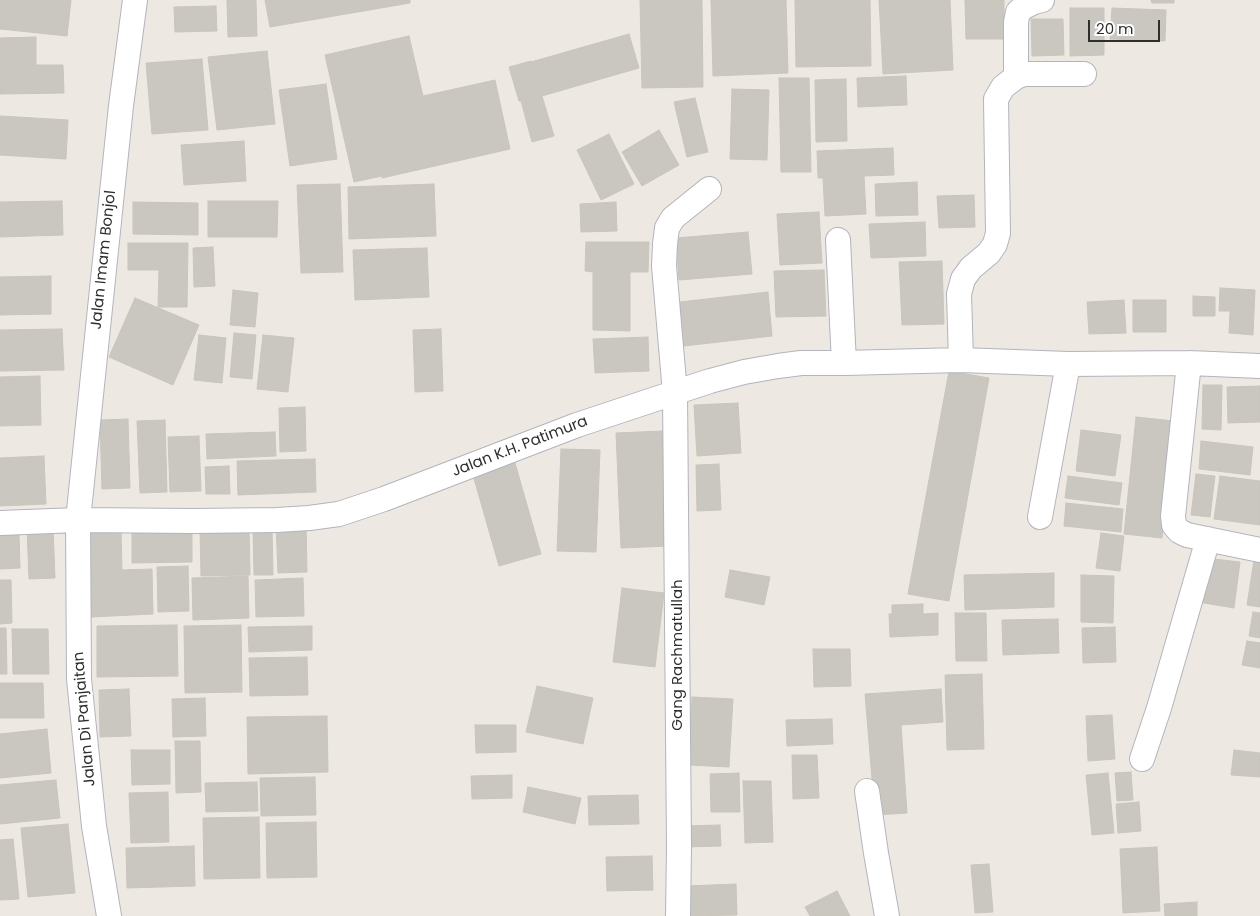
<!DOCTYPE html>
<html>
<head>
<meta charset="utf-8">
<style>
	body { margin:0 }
	#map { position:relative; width:1260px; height:916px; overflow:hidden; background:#ede9e2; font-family:Poppins,sans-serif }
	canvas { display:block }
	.scale { position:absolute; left:1088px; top:20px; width:72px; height:22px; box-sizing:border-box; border:2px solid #2e2e2e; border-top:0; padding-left:6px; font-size:15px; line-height:18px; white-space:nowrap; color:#2e2e2e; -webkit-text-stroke:4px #fff; paint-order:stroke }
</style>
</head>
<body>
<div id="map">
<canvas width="1260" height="916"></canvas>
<div class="scale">20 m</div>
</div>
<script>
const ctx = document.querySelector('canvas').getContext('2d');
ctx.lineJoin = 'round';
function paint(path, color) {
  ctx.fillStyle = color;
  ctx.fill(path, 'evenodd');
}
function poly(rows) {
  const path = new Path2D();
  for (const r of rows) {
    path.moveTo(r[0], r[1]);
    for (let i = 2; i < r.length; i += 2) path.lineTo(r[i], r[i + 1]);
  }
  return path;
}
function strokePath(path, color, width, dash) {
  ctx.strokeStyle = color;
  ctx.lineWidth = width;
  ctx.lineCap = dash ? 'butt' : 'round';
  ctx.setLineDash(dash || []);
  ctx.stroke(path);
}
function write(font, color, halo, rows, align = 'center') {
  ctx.font = font + ' Poppins,sans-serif';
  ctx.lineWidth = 4.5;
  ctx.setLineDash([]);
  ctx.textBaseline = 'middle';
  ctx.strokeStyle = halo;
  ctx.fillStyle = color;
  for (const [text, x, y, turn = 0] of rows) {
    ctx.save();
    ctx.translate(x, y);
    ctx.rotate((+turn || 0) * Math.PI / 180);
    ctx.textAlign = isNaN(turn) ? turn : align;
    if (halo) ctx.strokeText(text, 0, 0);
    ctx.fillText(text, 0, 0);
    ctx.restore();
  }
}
const building = poly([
	[0,0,71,0,67,36,0,29,0,0],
	[227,0,256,0,257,36,228,37,227,0],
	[265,0,410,0,410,3,270,27,265,0],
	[640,0,702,0,703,87,642,88,640,0],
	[711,0,786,0,788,73,713,76,711,0],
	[795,0,870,0,871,66,796,67,795,0],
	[879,0,950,0,953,70,883,74,879,0],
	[965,0,1004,0,1004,39,966,39,965,0],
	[1151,0,1174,0,1174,3,1152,3,1151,0],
	[216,6,217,31,175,32,174,7,216,6],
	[1070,8,1104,8,1104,55,1070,56,1070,8],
	[1112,8,1166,10,1165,41,1110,39,1112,8],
	[1031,19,1063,19,1064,55,1032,56,1031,19],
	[629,34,639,68,542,96,554,136,532,142,521,101,519,101,509,67,531,61,531,62,629,34],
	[409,36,423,96,495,80,510,149,382,178,382,176,354,182,325,55,409,36],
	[36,37,36,65,63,65,64,93,0,94,0,38,36,37],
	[267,51,275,124,217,130,208,57,267,51],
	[202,59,208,130,152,134,146,63,202,59],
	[906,76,907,105,858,107,857,78,906,76],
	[779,78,809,78,811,172,781,172,779,78],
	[846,79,847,141,816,142,815,80,846,79],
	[326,84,337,159,290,166,279,90,326,84],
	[732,89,769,90,767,160,730,159,732,89],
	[695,98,708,152,687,157,674,102,695,98],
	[0,116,68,120,66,159,0,155,0,116],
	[659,130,679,165,642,186,622,152,659,130],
	[609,134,634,184,601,200,577,150,609,134],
	[244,141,246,181,184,185,181,145,244,141],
	[893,148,894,175,864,176,866,214,825,216,823,178,818,178,817,151,893,148],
	[917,182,918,215,876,216,875,184,917,182],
	[340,184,343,272,301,273,297,185,340,184],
	[434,184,436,236,349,239,348,187,434,184],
	[974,195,975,227,939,228,937,196,974,195],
	[62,201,63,235,0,237,0,202,62,201],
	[208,201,278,201,277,237,208,237,208,201],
	[133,202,198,203,198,235,133,234,133,202],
	[616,202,617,231,581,232,580,204,616,202],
	[819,212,822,263,780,265,777,214,819,212],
	[925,222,926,256,871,258,869,224,925,222],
	[748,232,752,274,679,280,676,238,748,232],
	[586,242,649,242,648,272,630,272,630,331,593,330,593,272,585,271,586,242],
	[128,243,188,243,187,307,158,307,159,270,128,270,128,243],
	[213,247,215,286,194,287,193,248,213,247],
	[427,248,429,297,355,300,353,250,427,248],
	[942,261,944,324,902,325,899,262,942,261],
	[824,270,826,316,776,317,774,271,824,270],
	[51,276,51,314,0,315,0,277,51,276],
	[1220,288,1255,290,1253,335,1229,333,1230,311,1219,311,1220,288],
	[233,290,258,293,255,327,230,325,233,290],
	[768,292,772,336,675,347,671,303,768,292],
	[1193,296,1215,297,1215,316,1193,316,1193,296],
	[135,298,199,325,173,385,109,357,135,298],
	[1124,300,1126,333,1089,334,1087,302,1124,300],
	[1133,300,1166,300,1166,332,1133,332,1133,300],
	[62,329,64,370,0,371,0,330,62,329],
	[441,329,443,391,415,392,413,330,441,329],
	[234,333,256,335,252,379,230,377,234,333],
	[199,335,226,338,222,383,194,380,199,335],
	[263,335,294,338,288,392,257,389,263,335],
	[648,337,649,371,595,373,593,339,648,337],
	[949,371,989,378,949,601,908,594,949,371],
	[40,376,41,425,0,426,0,377,40,376],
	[1203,385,1222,385,1221,430,1202,429,1203,385],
	[1260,386,1260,422,1228,423,1227,387,1260,386],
	[738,403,741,453,697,456,694,405,738,403],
	[305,407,306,451,280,452,279,408,305,407],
	[1136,417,1174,421,1162,538,1124,534,1136,417],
	[128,419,130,488,102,489,100,420,128,419],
	[165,420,167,492,140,493,137,421,165,420],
	[1081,430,1121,435,1115,476,1076,471,1081,430],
	[662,431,668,546,621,548,616,433,662,431],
	[275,432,276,456,207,459,206,434,275,432],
	[199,436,201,491,170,492,168,437,199,436],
	[1201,441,1253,447,1250,475,1199,469,1201,441],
	[561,449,600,450,596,552,557,551,561,449],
	[44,456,46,504,0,506,0,458,44,456],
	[315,459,316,492,238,495,237,461,315,459],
	[515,463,541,554,499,566,473,475,515,463],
	[719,464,721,510,697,511,696,465,719,464],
	[229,466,230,494,206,494,205,467,229,466],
	[1196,474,1215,476,1210,517,1191,515,1196,474],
	[1068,476,1122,483,1119,505,1065,498,1068,476],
	[1220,476,1260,481,1260,525,1214,519,1220,476],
	[1066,503,1123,509,1121,532,1064,526,1066,503],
	[306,523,307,572,278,573,276,524,306,523],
	[249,527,250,575,201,576,200,528,249,527],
	[53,528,55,578,29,579,27,529,53,528],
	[192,528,192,562,132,563,132,529,192,528],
	[253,528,272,528,273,575,254,575,253,528],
	[121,530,122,570,152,569,153,614,91,617,89,531,121,530],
	[1101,533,1124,536,1120,571,1096,568,1101,533],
	[19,534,20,568,0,569,0,535,19,534],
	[1205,558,1240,562,1234,608,1198,602,1205,558],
	[1254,560,1260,560,1260,607,1247,605,1254,560],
	[188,566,189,611,158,612,157,567,188,566],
	[730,570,770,577,764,605,725,597,730,570],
	[1054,573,1054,607,965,610,964,575,1054,573],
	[1081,575,1114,576,1113,623,1081,622,1081,575],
	[248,576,249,618,193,620,192,578,248,576],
	[303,578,304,616,256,617,255,580,303,578],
	[0,580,11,580,12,623,0,624,0,580],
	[622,588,664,593,655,667,613,662,622,588],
	[923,604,923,614,938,613,938,635,890,637,889,614,892,614,892,605,923,604],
	[1253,612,1260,613,1260,638,1249,636,1253,612],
	[955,613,986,613,987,661,956,661,955,613],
	[1058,619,1059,653,1003,655,1002,620,1058,619],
	[177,625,178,676,97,677,97,626,177,625],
	[241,625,242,692,185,693,184,626,241,625],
	[312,626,312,650,249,652,248,627,312,626],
	[1115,627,1116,662,1083,663,1082,628,1115,627],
	[0,628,6,628,7,674,0,674,0,628],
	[12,629,48,629,49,674,13,674,12,629],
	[1247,641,1260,643,1260,668,1242,665,1247,641],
	[813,649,850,649,851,686,814,687,813,649],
	[307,657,308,695,250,696,249,658,307,657],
	[982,674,984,749,947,750,945,675,982,674],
	[0,683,43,683,44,718,0,718,0,683],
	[537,686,593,698,583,744,526,732,537,686],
	[129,689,131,736,100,737,99,690,129,689],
	[941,689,943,722,901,725,907,813,875,815,865,694,941,689],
	[692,697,733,699,729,767,689,765,692,697],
	[205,698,206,736,173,737,172,699,205,698],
	[1112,715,1115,759,1088,761,1086,716,1112,715],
	[327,716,328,772,248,774,247,717,327,716],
	[832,719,833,744,787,746,786,720,832,719],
	[475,725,516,725,516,752,476,753,475,725],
	[47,729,51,773,0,778,0,734,47,729],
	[175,741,200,741,201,792,176,793,175,741],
	[131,750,170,750,170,784,132,785,131,750],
	[1234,750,1260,753,1260,777,1231,775,1234,750],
	[792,755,817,755,819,798,793,799,792,755],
	[1131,772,1133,800,1117,801,1115,773,1131,772],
	[739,773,740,812,711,812,710,774,739,773],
	[1108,773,1114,833,1092,835,1086,775,1108,773],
	[512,775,512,798,472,799,471,776,512,775],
	[315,777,316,815,261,816,260,778,315,777],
	[56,780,60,818,0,824,0,785,56,780],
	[743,781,771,781,773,842,745,843,743,781],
	[257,782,258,811,206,812,205,783,257,782],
	[528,787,581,798,575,824,523,812,528,787],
	[168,792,169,842,131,843,129,793,168,792],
	[638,795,639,824,589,825,588,796,638,795],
	[1139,802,1141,831,1118,833,1116,804,1139,802],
	[259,817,260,878,204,879,203,818,259,817],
	[316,822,317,877,267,878,266,823,316,822],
	[68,824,75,893,28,897,21,828,68,824],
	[720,825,721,846,684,847,683,826,720,825],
	[13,839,19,899,0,900,0,840,13,839],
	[194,846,195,886,127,888,126,848,194,846],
	[1157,847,1160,911,1123,913,1120,849,1157,847],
	[652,856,653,890,607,891,606,857,652,856],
	[989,864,993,912,975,913,971,865,989,864],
	[736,884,737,915,688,916,687,886,736,884],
	[837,891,850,916,810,916,805,907,837,891],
	[1197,902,1197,916,1165,916,1164,904,1197,902]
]);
const minor = poly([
	[1016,77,1016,22,1018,12,1024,7,1034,2,1042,0],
	[838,240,844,363],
	[961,360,959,294,963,279,971,268,989,253,995,244,998,233,996,99,1003,87,1016,77,1024,74,1084,74],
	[1189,363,1173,516,1174,525,1179,531,1187,535,1260,550],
	[1040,517,1068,364],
	[0,523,78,520,193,521,277,520,309,518,339,514,384,499,577,425,710,381,744,372,778,366,801,363,844,363,961,360,1068,364,1189,363,1260,366],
	[1142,759,1159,708,1208,539],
	[867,791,876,853,887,916],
	[109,916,94,826,79,679,78,520,121,106,135,0],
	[678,916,679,848,675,393,664,266,665,244,667,228,673,218,709,189]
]);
const streetNames = [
	["Jalan Imam Bonjol",104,260,-84],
	["Jalan K.H. Patimura",520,447,-21],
	["Gang Rachmatullah",678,655,-90],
	["Jalan Di Panjaitan",85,719,-95]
];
paint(building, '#cac7c0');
strokePath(building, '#c9c5bc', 1);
strokePath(minor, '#b3b4bc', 26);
strokePath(minor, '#fff', 24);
write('15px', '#2e2e2e', '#fff', streetNames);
</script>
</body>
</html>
